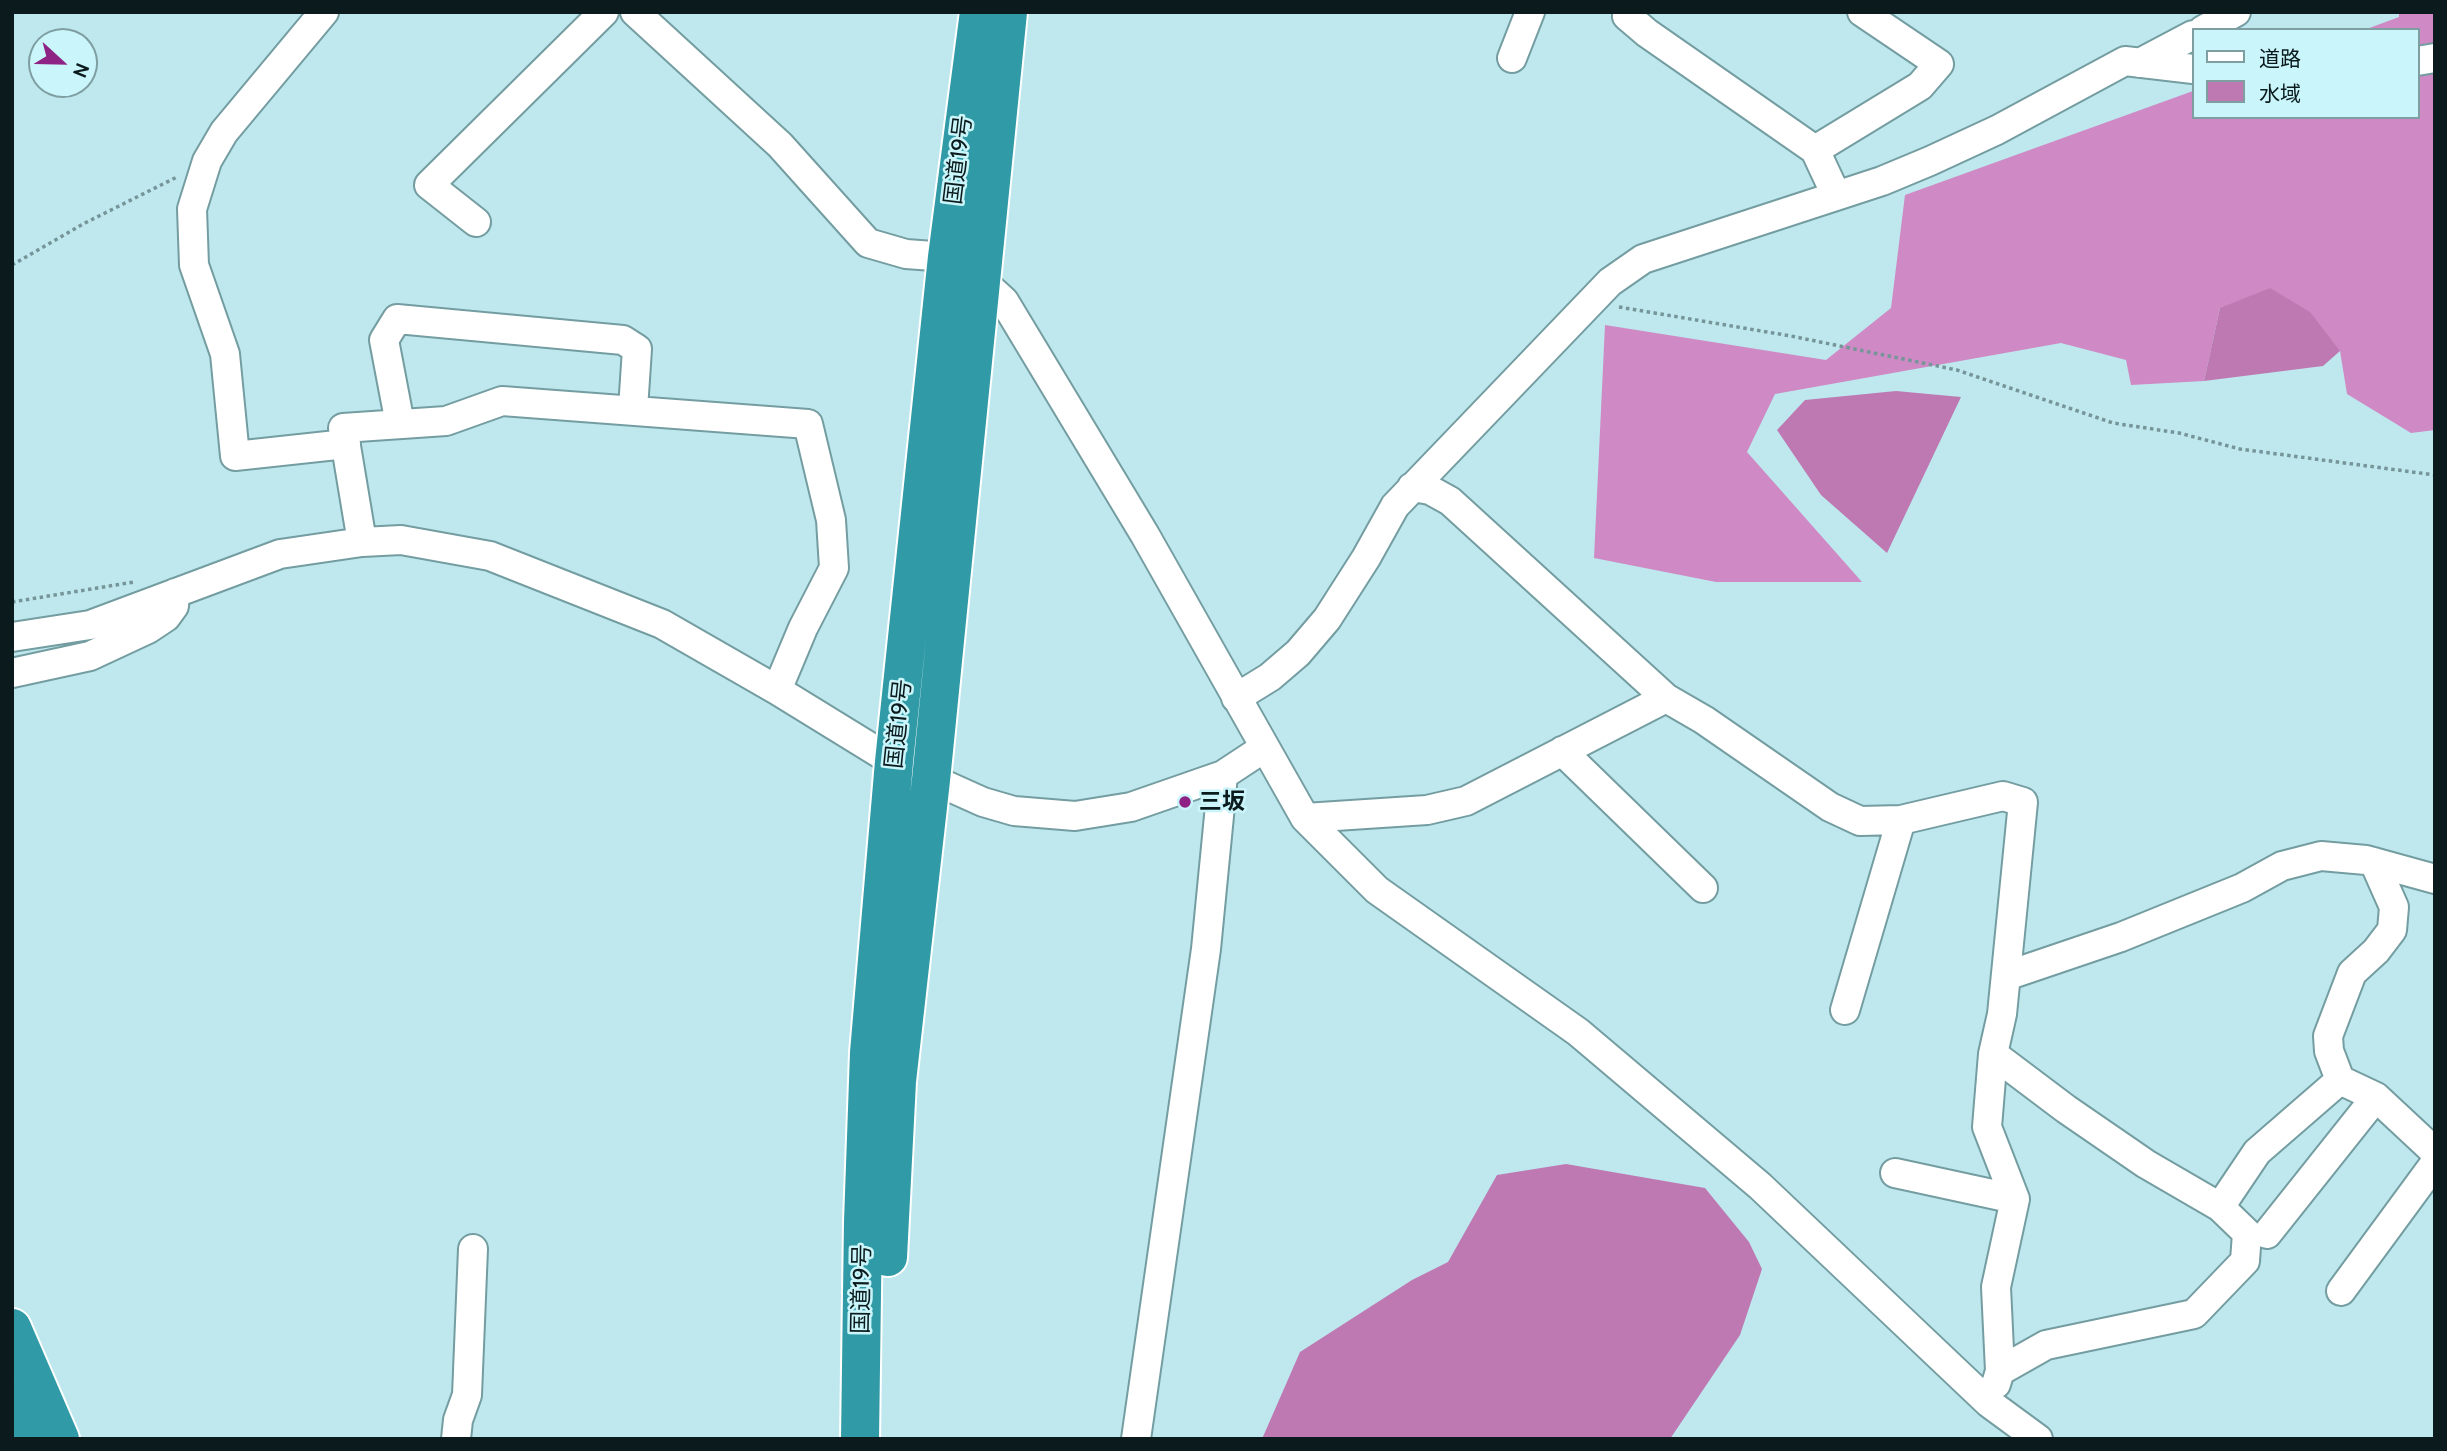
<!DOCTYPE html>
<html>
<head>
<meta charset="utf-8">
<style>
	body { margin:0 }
	#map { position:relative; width:2447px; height:1451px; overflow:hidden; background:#bee8ed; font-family:Cabin,"Noto Sans JP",sans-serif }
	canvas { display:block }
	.frame { position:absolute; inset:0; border:14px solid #0b1b1d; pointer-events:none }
	.legend { position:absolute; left:2192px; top:28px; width:228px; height:91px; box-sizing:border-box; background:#caf5fa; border:2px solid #7e9ea2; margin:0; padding:9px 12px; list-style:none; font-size:21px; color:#0b1b1d }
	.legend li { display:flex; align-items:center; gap:14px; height:35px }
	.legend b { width:35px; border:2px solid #7e9ea2 }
	.north { position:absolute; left:28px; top:28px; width:70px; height:70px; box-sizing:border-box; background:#caf5fa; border:2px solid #7e9ea2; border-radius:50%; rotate:112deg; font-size:19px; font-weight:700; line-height:28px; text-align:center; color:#0b1b1d }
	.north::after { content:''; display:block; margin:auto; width:24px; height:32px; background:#8f2285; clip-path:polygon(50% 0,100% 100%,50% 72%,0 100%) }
</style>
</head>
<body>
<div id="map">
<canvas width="2447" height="1451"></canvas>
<div class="frame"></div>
<ul class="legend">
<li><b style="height:9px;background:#fff"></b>道路</li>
<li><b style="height:19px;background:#be79b3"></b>水域</li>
</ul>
<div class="north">N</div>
</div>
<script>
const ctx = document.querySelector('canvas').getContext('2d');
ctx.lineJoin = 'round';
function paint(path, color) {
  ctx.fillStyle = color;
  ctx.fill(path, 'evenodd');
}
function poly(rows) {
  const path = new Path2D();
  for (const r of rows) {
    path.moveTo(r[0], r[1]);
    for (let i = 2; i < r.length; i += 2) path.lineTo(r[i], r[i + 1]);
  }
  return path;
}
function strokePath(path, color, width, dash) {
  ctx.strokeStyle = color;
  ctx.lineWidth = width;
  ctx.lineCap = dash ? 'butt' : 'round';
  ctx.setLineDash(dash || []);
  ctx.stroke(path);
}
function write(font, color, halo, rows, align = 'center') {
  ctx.font = font + ' Cabin,"Noto Sans JP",sans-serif';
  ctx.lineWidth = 5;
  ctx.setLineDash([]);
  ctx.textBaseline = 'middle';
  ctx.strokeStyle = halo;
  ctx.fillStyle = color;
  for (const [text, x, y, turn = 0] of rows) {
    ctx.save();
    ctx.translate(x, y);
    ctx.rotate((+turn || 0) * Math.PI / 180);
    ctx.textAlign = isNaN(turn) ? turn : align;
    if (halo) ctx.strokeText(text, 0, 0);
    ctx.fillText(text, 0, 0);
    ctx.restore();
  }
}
const forest = poly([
	[2399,12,2435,12,2435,430,2411,433,2347,394,2340,351,2220,308,2204,381,2131,385,2126,360,2061,343,1775,394,1747,452,1862,582,1716,582,1594,558,1605,325,1826,360,1891,308,1905,195,2193,91,2193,117,2417,117,2417,30,2364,30,2399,17]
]);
const water = poly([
	[2270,288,2310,312,2340,351,2323,366,2204,381,2220,308],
	[1896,391,1961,397,1887,553,1821,495,1777,430,1805,400],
	[1566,1164,1705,1188,1749,1242,1762,1269,1740,1335,1670,1439,1262,1439,1300,1352,1412,1280,1448,1262,1497,1175]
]);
const path = poly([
	[12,265,85,223,177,177],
	[1619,307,1791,336,1957,370,2113,423,2179,433,2240,449,2435,475],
	[12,602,134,582]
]);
const minor = poly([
	[324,12,224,132,207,161,192,209,194,265,225,354,235,456,346,444],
	[635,12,780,145,868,243,906,254,947,257],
	[1628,12,1627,16,1647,33,1815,150,1836,195],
	[2203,30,2236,12],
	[1512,58,1530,12],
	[2417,61,2435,58],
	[2140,63,2193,35],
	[1815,150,1920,86,1939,64,1862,12],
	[476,222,429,185,604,12],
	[981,280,1004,301,1145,535,1305,818,1377,890,1578,1032,1760,1186,1989,1403,2038,1439],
	[400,424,384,340,397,319,623,340,637,349,633,409],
	[1412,487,1430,490,1450,501,1666,698,1704,720,1830,807,1860,821,1901,820,2003,796,2023,802,2002,1014,1993,1054,1987,1127,2015,1199,1996,1287,2000,1371],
	[362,542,343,428,446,421,502,401,808,424,831,520,834,568,803,628,777,690],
	[12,637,90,625,280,554,362,542,401,540,490,556,662,624,777,690,894,762,983,802,1014,811,1075,816,1131,807,1223,775,1264,748],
	[12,673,90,656,148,629,166,617,174,606,175,593],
	[1236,698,1270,677,1298,653,1327,619,1366,558,1395,506,1610,282,1643,259,1882,181,1930,161,1997,130,2125,61,2193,69],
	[1562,751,1703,888],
	[1305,818,1427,810,1466,801,1666,698],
	[2006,976,2121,937,2242,888,2282,866,2321,856,2366,860,2435,879],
	[1845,1010,1901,820],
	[1993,1054,2066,1109,2146,1164,2220,1207,2247,1233,2245,1261,2194,1314,2046,1345,2000,1371,1996,1384],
	[2340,1080,2329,1051,2328,1036,2352,973,2376,951,2392,930,2394,907,2374,862],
	[1895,1173,2015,1199],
	[2220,1207,2257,1152,2340,1080,2376,1097,2435,1152],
	[2267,1234,2376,1097],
	[2341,1291,2435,1163],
	[456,1439,458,1420,467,1395,473,1249],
	[1136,1439,1206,949,1223,775]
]);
const highway = poly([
	[888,1257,897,1081,931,780,1008,12],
	[12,1328,60,1439],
	[12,1400,30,1439],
	[860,1439,863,1222,869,1053,894,762,947,257,979,12]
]);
const markers = [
	[1185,802,7,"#8f2285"]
];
const streetNames = [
	["国道19号",959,160,-83],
	["国道19号",899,724,-84],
	["国道19号",862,1289,-89]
];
const poiNames = [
	["三坂",1199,802]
];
paint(forest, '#cf89c4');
paint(water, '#be79b3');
strokePath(minor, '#749da1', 32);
strokePath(highway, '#fff', 42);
strokePath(path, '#769599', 3.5, [3.5, 3.5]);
strokePath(minor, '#fff', 28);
strokePath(highway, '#309ba6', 38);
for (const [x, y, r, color] of markers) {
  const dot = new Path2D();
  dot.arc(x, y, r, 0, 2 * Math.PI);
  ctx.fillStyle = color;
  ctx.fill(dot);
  strokePath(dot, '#caf5fa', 2.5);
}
write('23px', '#0b1b1d', '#caf5fa', streetNames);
write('bold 23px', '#0b1b1d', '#caf5fa', poiNames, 'left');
</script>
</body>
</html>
